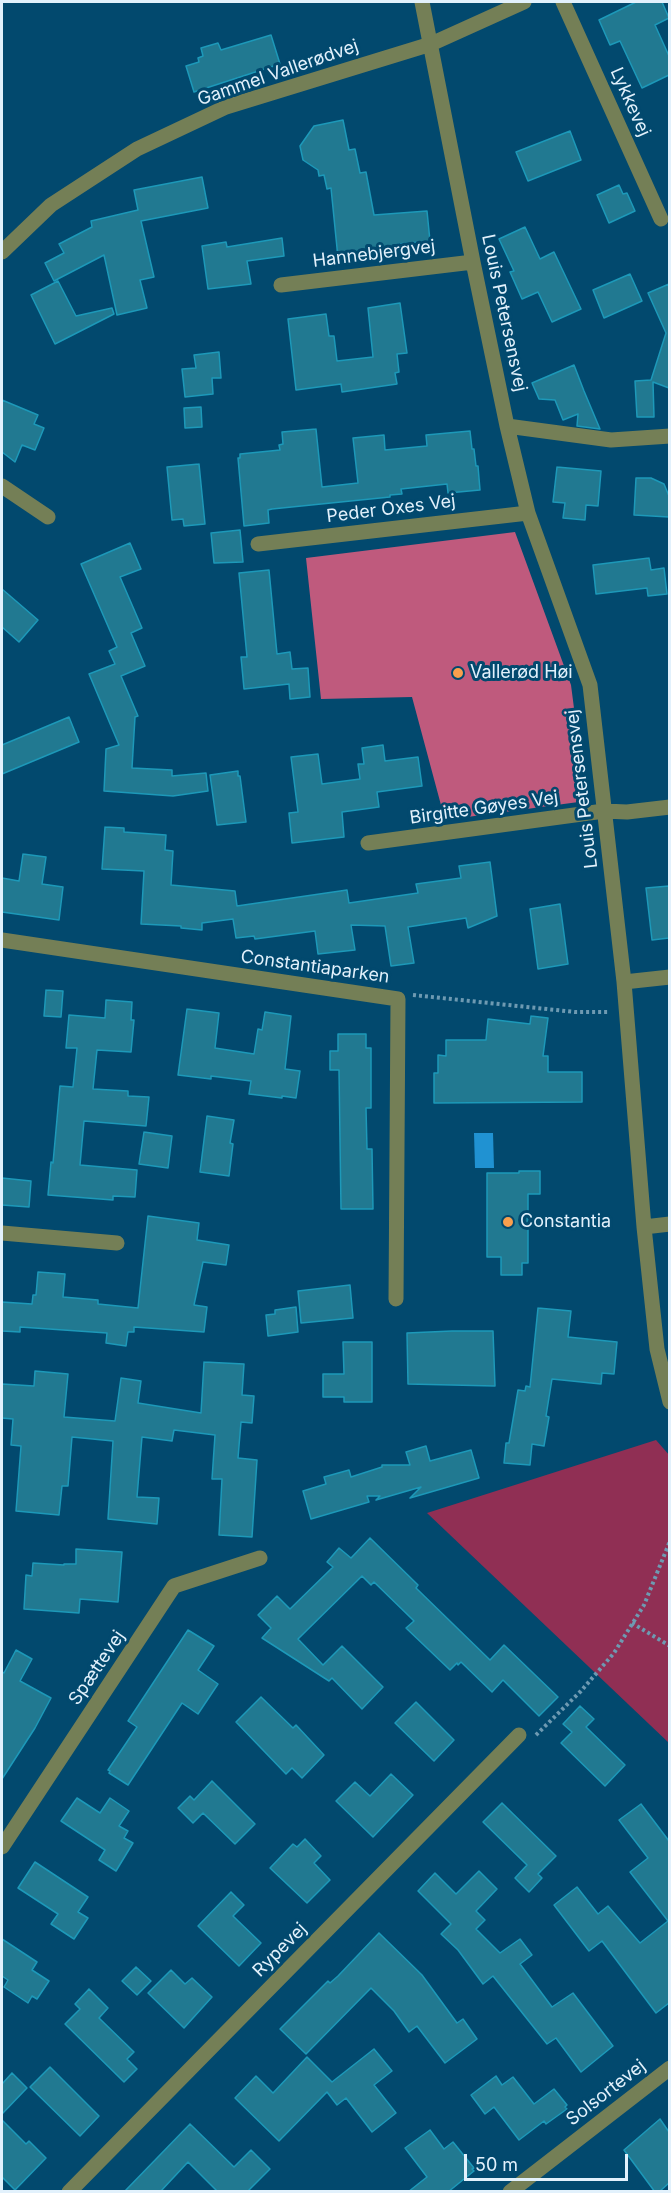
<!DOCTYPE html>
<html>
<head>
<meta charset="utf-8">
<style>
	body { margin:0 }
	#map { position:relative; width:671px; height:2193px; overflow:hidden; background:#02496e; font-family:Inter,sans-serif }
	canvas { display:block }
	.frame { position:absolute; inset:0; border:3px solid #e2f1fc; pointer-events:none }
	.scale { position:absolute; left:464px; top:2154px; width:164px; height:27px; box-sizing:border-box; border:3px solid #e2f1fc; border-top:0; padding-left:8px; font-size:18px; line-height:21px; white-space:nowrap; color:#e2f1fc; -webkit-text-stroke:4px #02496e; paint-order:stroke }
</style>
</head>
<body>
<div id="map">
<canvas width="671" height="2193"></canvas>
<div class="frame"></div>
<div class="scale">50 m</div>
</div>
<script>
const ctx = document.querySelector('canvas').getContext('2d');
ctx.lineJoin = 'round';
function paint(path, color) {
  ctx.fillStyle = color;
  ctx.fill(path, 'evenodd');
}
function poly(rows) {
  const path = new Path2D();
  for (const r of rows) {
    path.moveTo(r[0], r[1]);
    for (let i = 2; i < r.length; i += 2) path.lineTo(r[i], r[i + 1]);
  }
  return path;
}
function strokePath(path, color, width, dash) {
  ctx.strokeStyle = color;
  ctx.lineWidth = width;
  ctx.lineCap = dash ? 'butt' : 'round';
  ctx.setLineDash(dash || []);
  ctx.stroke(path);
}
function write(font, color, halo, rows, align = 'center') {
  ctx.font = font + ' Inter,sans-serif';
  ctx.lineWidth = 6;
  ctx.setLineDash([]);
  ctx.textBaseline = 'middle';
  ctx.strokeStyle = halo;
  ctx.fillStyle = color;
  for (const [text, x, y, turn = 0] of rows) {
    ctx.save();
    ctx.translate(x, y);
    ctx.rotate((+turn || 0) * Math.PI / 180);
    ctx.textAlign = isNaN(turn) ? turn : align;
    if (halo) ctx.strokeText(text, 0, 0);
    ctx.fillText(text, 0, 0);
    ctx.restore();
  }
}
const green = poly([
	[656,1440,670,1456,669,1743,427,1513]
]);
const forest = poly([
	[515,532,571,685,586,801,445,820,412,697,321,699,306,558]
]);
const water = poly([
	[474,1133,493,1133,494,1168,475,1168]
]);
const building = poly([
	[636,2,662,2,669,18,655,25,669,56,669,75,642,88,620,41,610,45,599,20,636,2],
	[271,35,280,64,194,92,186,66,199,62,198,58,203,56,201,48,218,43,221,50,271,35],
	[343,120,349,150,355,149,360,173,366,172,374,215,427,211,430,241,398,244,398,253,338,258,331,188,327,189,324,175,319,176,318,170,303,160,300,146,314,126,343,120],
	[570,131,581,160,528,181,516,152,570,131],
	[202,177,208,208,141,221,154,277,140,280,147,308,117,315,104,255,54,281,45,263,64,253,59,244,92,227,91,221,138,210,134,190,202,177],
	[619,185,623,194,627,193,635,211,609,223,597,195,619,185],
	[525,227,540,259,554,252,581,309,552,322,538,292,522,299,510,272,514,271,499,239,525,227],
	[282,238,284,256,247,261,251,284,208,289,202,246,226,242,227,247,282,238],
	[630,274,642,301,604,318,593,290,630,274],
	[58,281,76,316,112,308,114,314,55,344,31,295,58,281],
	[669,284,669,388,653,382,654,417,637,417,635,381,651,380,666,333,648,293,669,284],
	[400,303,407,353,397,354,399,372,395,373,397,384,342,392,341,384,296,390,288,319,326,314,329,336,334,336,337,361,373,357,368,308,400,303],
	[219,352,221,378,212,378,213,394,185,397,182,369,196,368,194,355,219,352],
	[574,365,584,391,600,429,577,426,578,414,563,420,555,400,539,399,532,383,574,365],
	[2,400,38,415,34,424,44,428,35,450,22,445,15,462,2,452,2,400],
	[201,407,202,427,185,428,184,408,201,407],
	[316,429,322,487,358,483,353,438,384,435,385,450,427,446,426,435,470,431,472,449,474,449,476,466,478,466,480,490,448,493,447,484,401,489,402,494,390,495,390,497,272,509,268,510,269,523,244,526,238,458,240,458,240,454,280,450,279,445,283,444,282,432,316,429],
	[199,464,205,524,184,526,183,519,172,520,167,467,199,464],
	[557,467,601,471,598,506,586,505,585,520,563,518,565,503,553,502,557,467],
	[636,478,651,478,664,484,669,496,669,517,634,515,636,478],
	[240,530,243,562,214,563,211,533,240,530],
	[130,543,141,569,120,577,142,628,131,633,145,666,121,676,138,716,135,717,132,768,172,770,172,776,206,773,208,791,173,796,104,791,106,749,119,745,89,674,115,664,109,651,117,647,81,564,130,543],
	[649,558,651,570,664,568,667,594,648,596,647,588,596,594,593,565,649,558],
	[269,570,277,654,290,652,292,669,308,668,310,697,290,699,289,684,244,689,241,657,247,657,239,573,269,570],
	[2,589,38,620,19,642,2,627,2,589],
	[69,717,79,742,2,774,2,745,69,717],
	[383,745,385,761,418,757,422,786,377,792,379,807,342,812,344,837,292,843,289,813,298,812,291,757,318,754,322,784,360,779,358,764,364,764,362,748,383,745],
	[238,771,238,776,240,776,246,822,217,825,210,775,238,771],
	[105,827,124,828,124,832,166,835,165,850,173,851,171,885,235,891,237,906,347,890,349,903,418,893,416,884,461,878,459,866,490,862,497,916,468,928,466,918,408,927,414,963,391,966,385,926,351,925,355,950,318,954,315,931,255,939,254,936,236,938,233,919,202,923,202,930,181,928,181,926,141,924,144,871,102,869,105,827],
	[23,854,46,857,42,884,63,887,59,920,2,912,2,878,19,881,23,854],
	[669,886,669,938,652,940,646,888,669,886],
	[560,904,568,964,538,969,530,909,560,904],
	[46,990,63,991,61,1017,44,1016,46,990],
	[106,1000,132,1002,131,1020,134,1020,131,1052,97,1050,93,1089,128,1091,128,1096,149,1097,146,1126,84,1121,80,1165,137,1170,135,1197,113,1196,113,1200,48,1195,51,1162,53,1163,60,1086,73,1087,77,1048,66,1048,69,1015,105,1018,106,1000],
	[187,1009,219,1013,215,1048,254,1054,258,1029,262,1030,265,1012,291,1016,285,1069,300,1071,296,1098,282,1096,282,1098,249,1094,251,1081,211,1076,211,1079,178,1075,187,1009],
	[531,1016,548,1018,543,1056,548,1056,548,1072,582,1072,582,1102,434,1103,434,1073,438,1073,438,1055,446,1056,446,1040,486,1040,488,1019,530,1024,531,1016],
	[338,1034,366,1034,366,1048,371,1048,371,1108,366,1108,367,1149,372,1149,373,1209,341,1209,339,1070,330,1070,330,1051,338,1051,338,1034],
	[207,1116,234,1120,230,1143,233,1144,229,1176,200,1172,207,1116],
	[144,1132,172,1136,168,1168,139,1164,144,1132],
	[519,1171,540,1171,540,1194,528,1194,528,1263,522,1263,522,1275,501,1275,501,1257,487,1257,487,1173,519,1173,519,1171],
	[2,1178,31,1181,29,1207,2,1205,2,1178],
	[148,1216,199,1223,197,1240,229,1245,226,1265,203,1262,194,1305,207,1307,204,1332,134,1327,134,1332,128,1332,126,1346,106,1343,107,1333,20,1327,20,1332,2,1331,2,1302,32,1304,33,1295,36,1295,38,1272,65,1274,63,1297,98,1300,98,1304,138,1308,148,1216],
	[350,1285,353,1318,301,1323,298,1291,350,1285],
	[296,1307,298,1332,268,1336,266,1315,275,1314,275,1310,296,1307],
	[538,1308,571,1311,568,1337,617,1342,614,1374,602,1373,601,1384,552,1379,546,1416,549,1417,544,1446,532,1444,530,1465,504,1463,506,1443,509,1443,518,1390,525,1391,526,1386,530,1387,538,1308],
	[452,1331,493,1331,495,1386,408,1384,407,1333,452,1331],
	[343,1342,372,1342,372,1402,344,1402,344,1397,323,1397,323,1374,344,1374,343,1342],
	[204,1362,244,1364,242,1395,254,1396,252,1423,241,1422,238,1458,257,1460,252,1537,219,1535,222,1479,212,1479,215,1435,174,1430,172,1441,142,1437,137,1497,159,1498,157,1524,108,1519,113,1441,72,1437,68,1486,62,1486,59,1515,16,1511,21,1446,11,1445,13,1419,2,1418,2,1384,34,1386,35,1371,68,1374,64,1417,115,1421,121,1378,141,1381,138,1403,201,1413,204,1362],
	[426,1446,430,1461,471,1450,479,1478,410,1498,421,1487,376,1500,380,1496,367,1496,369,1502,311,1519,303,1491,326,1484,324,1477,349,1470,351,1477,382,1467,382,1465,410,1465,406,1452,426,1446],
	[370,1538,418,1585,416,1588,490,1660,504,1645,558,1697,539,1716,503,1680,492,1692,461,1662,458,1665,457,1663,450,1670,406,1628,414,1621,412,1619,374,1582,371,1585,362,1576,298,1639,323,1665,342,1646,383,1687,362,1709,332,1678,329,1681,262,1638,271,1628,258,1615,277,1596,290,1609,333,1567,327,1562,339,1548,351,1558,370,1538],
	[76,1549,122,1552,118,1602,80,1599,79,1613,24,1609,26,1575,32,1576,33,1563,64,1565,64,1564,76,1564,76,1549],
	[188,1630,214,1646,198,1670,218,1684,198,1714,182,1703,128,1785,109,1773,110,1771,108,1770,137,1727,128,1721,188,1630],
	[16,1650,32,1659,20,1681,51,1698,35,1728,2,1779,2,1672,4,1673,16,1650],
	[261,1697,293,1728,296,1725,324,1755,302,1778,292,1768,286,1774,236,1722,261,1697],
	[416,1702,454,1740,434,1761,395,1723,416,1702],
	[580,1706,594,1719,586,1727,625,1765,605,1786,561,1743,572,1732,563,1724,580,1706],
	[391,1774,413,1795,373,1837,336,1801,355,1782,370,1796,391,1774],
	[212,1781,255,1824,235,1844,203,1813,193,1823,178,1808,190,1796,194,1800,212,1781],
	[77,1798,100,1813,110,1798,129,1811,119,1826,128,1831,124,1838,133,1843,116,1871,99,1860,105,1850,61,1821,77,1798],
	[502,1803,556,1856,538,1874,542,1878,529,1892,515,1878,527,1865,483,1822,502,1803],
	[641,1804,669,1841,669,2003,656,2013,602,1941,589,1951,554,1905,577,1887,598,1914,608,1906,640,1943,668,1921,630,1872,648,1858,619,1820,641,1804],
	[305,1839,321,1856,314,1863,330,1880,307,1903,270,1868,293,1844,297,1847,305,1839],
	[35,1862,88,1897,78,1912,88,1918,74,1939,51,1924,58,1914,18,1888,35,1862],
	[479,1871,497,1889,476,1911,485,1920,476,1929,500,1953,520,1939,532,1955,520,1964,552,2007,573,1993,613,2046,581,2072,556,2038,547,2044,493,1976,483,1984,458,1950,441,1934,451,1924,418,1891,435,1873,456,1894,479,1871],
	[231,1892,244,1905,233,1916,261,1943,239,1966,198,1926,231,1892],
	[379,1933,422,1975,457,2023,463,2019,477,2039,445,2063,417,2026,409,2032,394,2011,371,1988,306,2054,280,2029,328,1981,330,1983,338,1976,379,1933],
	[2,1939,37,1962,32,1970,49,1981,37,1999,32,1996,28,2003,4,1987,8,1980,2,1976,2,1939],
	[136,1967,151,1981,137,1995,122,1981,136,1967],
	[171,1970,185,1984,192,1978,212,1997,184,2028,148,1993,171,1970],
	[89,1989,108,2008,99,2018,134,2052,127,2059,137,2069,124,2082,65,2024,80,2009,75,2004,89,1989],
	[374,2049,392,2071,374,2085,396,2113,372,2132,346,2098,337,2105,327,2092,279,2141,235,2098,256,2076,273,2093,307,2057,332,2082,374,2049],
	[50,2067,99,2116,80,2136,30,2087,50,2067],
	[12,2073,27,2088,2,2114,2,2084,12,2073],
	[496,2076,502,2085,513,2077,534,2104,554,2089,567,2105,565,2107,567,2109,546,2124,544,2121,519,2140,494,2107,485,2114,471,2095,496,2076],
	[660,2119,669,2132,669,2183,659,2192,655,2192,624,2150,660,2119],
	[2,2120,26,2144,29,2141,46,2158,15,2190,2,2177,2,2120],
	[190,2124,234,2167,251,2150,270,2169,247,2192,218,2192,188,2162,160,2192,124,2192,190,2124],
	[430,2130,444,2149,453,2142,474,2168,472,2169,474,2171,448,2192,408,2192,427,2177,405,2148,430,2130]
]);
const path = poly([
	[413,995,575,1012,609,1012],
	[632,1623,670,1646],
	[536,1735,581,1691,614,1653,644,1605,670,1541]
]);
const minor = poly([
	[422,2,473,262,507,426,528,513,590,685,624,982,644,1227,657,1349,670,1402],
	[563,2,661,219],
	[2,252,51,205,137,149,226,107,431,44,524,2],
	[281,285,473,262],
	[507,426,611,440,670,436],
	[2,486,48,517],
	[258,544,528,513],
	[368,843,604,811,627,812,670,807],
	[2,940,398,999,396,1299],
	[624,982,670,977],
	[644,1227,670,1224],
	[2,1233,117,1243],
	[2,1847,174,1586,260,1558],
	[69,2192,519,1735],
	[510,2192,670,2068]
]);
const markers = [
	[458,673,6,"#f99f4d"],
	[508,1222,6,"#f99f4d"]
];
const streetNames = [
	["Gammel Vallerødvej",278,73,-19],
	["Lykkevej",630,102,66],
	["Hannebjergvej",374,254,-7],
	["Louis Petersensvej",504,313,78],
	["Peder Oxes Vej",391,509,-7],
	["Louis Petersensvej",582,789,-97],
	["Birgitte Gøyes Vej",484,808,-8],
	["Constantiaparken",315,967,8],
	["Spættevej",97,1668,-56],
	["Rypevej",280,1950,-45],
	["Solsortevej",606,2093,-38]
];
const poiNames = [
	["Vallerød Høi",470,673],
	["Constantia",520,1222]
];
paint(green, '#902f54');
paint(forest, '#bf5a7d');
paint(water, '#2092d2');
paint(building, '#217991');
strokePath(building, '#1d99b9', 1.5);
strokePath(path, '#6e9ab2', 4, [3, 3]);
strokePath(minor, '#747f56', 15);
for (const [x, y, r, color] of markers) {
  const dot = new Path2D();
  dot.arc(x, y, r, 0, 2 * Math.PI);
  ctx.fillStyle = color;
  ctx.fill(dot);
  strokePath(dot, '#02496e', 2);
}
write('18px', '#e2f1fc', '#02496e', streetNames);
write('18px', '#e2f1fc', '#02496e', poiNames, 'left');
</script>
</body>
</html>
